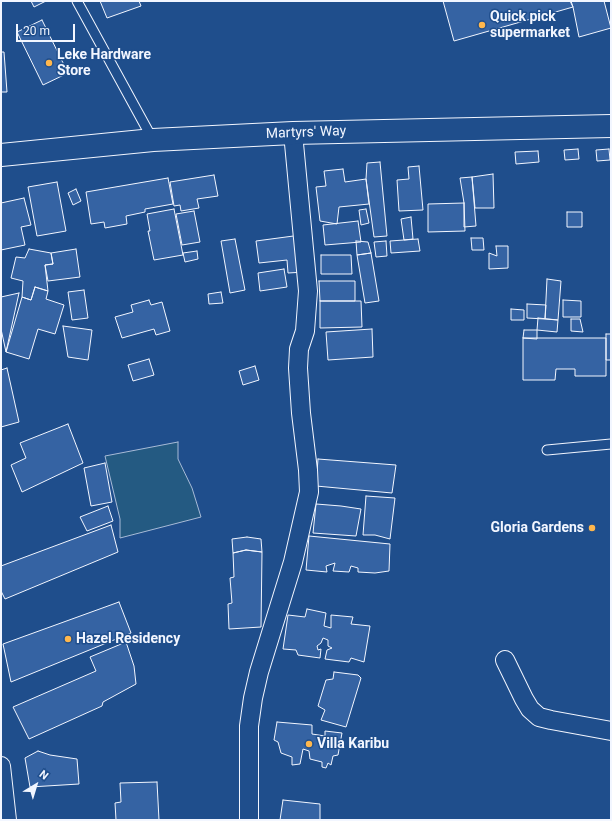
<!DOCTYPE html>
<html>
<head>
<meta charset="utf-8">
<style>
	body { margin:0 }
	#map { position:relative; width:612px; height:821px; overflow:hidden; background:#1f4e8c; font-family:Roboto,sans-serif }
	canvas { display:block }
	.frame { position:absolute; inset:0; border:2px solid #f2f6ff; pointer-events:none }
	.north { position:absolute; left:16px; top:765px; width:40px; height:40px; -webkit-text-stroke:3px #1f4e8c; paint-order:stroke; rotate:38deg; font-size:11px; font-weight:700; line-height:16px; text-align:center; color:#f2f6ff }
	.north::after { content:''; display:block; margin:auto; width:14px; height:18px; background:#f2f6ff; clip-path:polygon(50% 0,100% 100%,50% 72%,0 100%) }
	.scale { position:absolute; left:16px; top:24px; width:59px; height:18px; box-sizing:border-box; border:2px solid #f2f6ff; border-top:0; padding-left:5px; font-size:12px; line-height:14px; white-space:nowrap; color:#f2f6ff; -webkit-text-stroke:3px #1f4e8c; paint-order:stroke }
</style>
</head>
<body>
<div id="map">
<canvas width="612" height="821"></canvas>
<div class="frame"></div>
<div class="north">N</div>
<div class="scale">20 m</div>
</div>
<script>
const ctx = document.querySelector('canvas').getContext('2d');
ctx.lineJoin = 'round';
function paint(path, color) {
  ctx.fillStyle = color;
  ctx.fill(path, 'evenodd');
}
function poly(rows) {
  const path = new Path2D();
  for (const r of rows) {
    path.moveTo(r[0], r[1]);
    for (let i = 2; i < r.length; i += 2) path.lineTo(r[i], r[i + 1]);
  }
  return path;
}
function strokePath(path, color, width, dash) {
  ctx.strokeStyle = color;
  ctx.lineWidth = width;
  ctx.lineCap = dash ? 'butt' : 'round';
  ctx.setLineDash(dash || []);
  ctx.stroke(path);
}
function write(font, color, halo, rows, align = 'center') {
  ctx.font = font + ' Roboto,sans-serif';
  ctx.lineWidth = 3;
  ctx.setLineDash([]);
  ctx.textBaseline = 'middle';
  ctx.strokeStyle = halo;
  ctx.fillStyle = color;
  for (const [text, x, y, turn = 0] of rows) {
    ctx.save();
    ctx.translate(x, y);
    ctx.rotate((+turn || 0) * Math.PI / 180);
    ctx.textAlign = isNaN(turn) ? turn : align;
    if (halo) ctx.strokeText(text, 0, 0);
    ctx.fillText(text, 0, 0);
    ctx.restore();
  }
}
const green = poly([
	[178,442,178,459,192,488,201,517,120,538,120,519,105,456,178,442]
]);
const building = poly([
	[31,1,46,1,34,7,31,1],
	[100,1,139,1,141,6,107,18,100,1],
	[443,1,571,1,573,7,454,41,443,1],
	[570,1,604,1,611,28,579,37,573,7,570,1],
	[42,20,68,73,43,85,17,32,42,20],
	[1,52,4,52,7,92,1,92,1,52],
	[578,149,579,159,565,160,564,150,578,149],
	[609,149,610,160,597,161,596,150,609,149],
	[538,151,539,162,516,164,515,152,538,151],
	[380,162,387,236,374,237,366,179,367,163,380,162],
	[419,166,423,210,399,211,397,180,409,179,408,167,419,166],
	[343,169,345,182,366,179,369,204,339,207,337,224,320,221,316,187,326,186,324,171,343,169],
	[493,174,494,208,475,208,472,177,493,174],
	[214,175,218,196,197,199,199,208,181,211,180,205,174,206,170,182,214,175],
	[472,177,476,226,464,227,464,203,460,178,472,177],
	[168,178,173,204,145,209,145,212,126,216,127,224,105,228,104,222,91,224,86,192,168,178],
	[57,182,66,231,37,236,28,187,57,182],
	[76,189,81,201,73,205,68,193,76,189],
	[24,198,31,225,21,227,25,245,1,250,1,203,24,198],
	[464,203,465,231,428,232,428,204,464,203],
	[174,209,183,255,154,260,148,231,150,231,147,214,174,209],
	[366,209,369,223,361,225,359,210,366,209],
	[194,211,200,242,182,245,176,214,194,211],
	[567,212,582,212,582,227,567,227,567,212],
	[411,217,413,239,404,240,401,219,411,217],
	[358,221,361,242,325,245,323,225,358,221],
	[301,235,305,272,288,273,287,260,259,263,256,241,301,235],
	[471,238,483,238,484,250,472,250,471,238],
	[235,239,245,290,230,293,221,241,235,239],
	[418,239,420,251,391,253,390,241,418,239],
	[356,241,368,242,371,253,357,255,356,241],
	[386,241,387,256,376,257,374,242,386,241],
	[496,246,508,246,508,268,489,269,489,253,497,256,496,246],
	[29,249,51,253,53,264,45,265,48,291,35,287,31,300,22,297,23,281,11,278,16,257,25,258,29,249],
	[76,249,80,277,48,281,45,265,53,264,51,253,76,249],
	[197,251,198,259,185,262,183,253,197,251],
	[371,253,379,301,365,303,357,255,371,253],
	[321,255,351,255,352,274,321,274,321,255],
	[284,269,287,287,260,291,258,273,284,269],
	[547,279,561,281,558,320,545,319,547,279],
	[319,281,355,281,355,301,320,301,319,281],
	[35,287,48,291,46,299,64,305,55,334,38,329,29,359,6,352,22,297,31,300,35,287],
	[84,290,88,318,72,320,68,292,84,290],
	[221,292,223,303,209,304,208,294,221,292],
	[19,293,6,352,1,329,1,297,19,293],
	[149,300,151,305,162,302,170,331,156,335,154,329,122,338,115,317,133,312,131,305,149,300],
	[563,300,581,301,581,317,563,317,563,300],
	[320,301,361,301,362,327,320,328,320,301],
	[527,304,546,305,545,319,527,318,527,304],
	[511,309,524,310,524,320,511,320,511,309],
	[538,318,558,320,557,332,537,330,538,318],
	[571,319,580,319,583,332,571,331,571,319],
	[63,326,92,330,88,360,68,357,63,326],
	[372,329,373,357,328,360,326,332,372,329],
	[524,330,537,330,537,339,523,338,524,330],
	[606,334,611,334,611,360,606,360,606,334],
	[523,338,606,338,606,376,575,376,575,369,556,369,555,380,523,380,523,338],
	[149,359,154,375,133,381,128,365,149,359],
	[255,366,259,380,243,385,239,371,255,366],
	[7,368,19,422,1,427,1,370,7,368],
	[68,424,83,463,22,492,11,465,26,458,20,443,68,424],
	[318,459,396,465,392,493,316,486,318,459],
	[105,463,112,502,91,506,84,468,105,463],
	[366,496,395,498,390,539,375,535,363,535,366,496],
	[316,504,341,506,361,509,356,536,313,533,316,504],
	[108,506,113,521,87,531,80,517,108,506],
	[111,525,118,552,5,599,1,591,1,566,111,525],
	[309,536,390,544,389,571,375,573,358,572,358,568,351,566,349,572,333,571,335,563,326,566,327,572,306,570,309,536],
	[247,537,261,539,262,552,246,550,233,553,232,539,247,537],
	[246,550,262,552,261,627,229,629,228,604,232,603,230,578,234,577,233,553,246,550],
	[119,602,131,633,11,682,3,644,119,602],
	[307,609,326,613,324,626,331,628,331,615,353,617,351,624,370,626,364,662,351,658,349,662,325,659,327,650,332,648,328,646,328,640,323,638,321,643,317,646,318,650,321,649,320,658,298,655,296,650,283,649,288,615,305,617,307,609],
	[126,642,134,666,136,684,103,702,102,706,29,739,13,707,96,671,90,657,126,642],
	[334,672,358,675,361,678,346,727,321,720,325,710,318,706,326,680,333,679,334,672],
	[277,722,312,725,312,734,325,736,325,731,342,733,338,755,333,756,331,765,328,763,326,768,322,767,322,762,310,759,309,751,303,749,300,764,292,765,292,757,281,753,278,742,274,740,277,722],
	[38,751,50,755,77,759,79,784,30,787,25,758,38,751],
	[157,782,159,820,116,820,115,803,121,802,120,783,157,782],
	[283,800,320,804,320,820,280,820,283,800]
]);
const lane = poly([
	[77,1,153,140],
	[547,450,611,444]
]);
const street = poly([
	[505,660,524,699,530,709,539,717,551,720,611,731],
	[1,766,7,820],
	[249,820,249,726,253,698,259,672,293,562,309,492,308,470,301,413,298,368,299,349,305,331,308,291,293,133]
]);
const secondary = poly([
	[1,155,153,140,293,133,611,126]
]);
const markers = [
	[482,25,4,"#ffb74d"],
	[49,63,4,"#ffb74d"],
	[592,528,4,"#ffb74d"],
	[68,639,4,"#ffb74d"],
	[309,744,4,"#ffb74d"]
];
const poiNames = [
	["Quick pick",490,17],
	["supermarket",490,33],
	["Leke Hardware",57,55],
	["Store",57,71],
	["Gloria Gardens",584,528,"right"],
	["Hazel Residency",76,639],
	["Villa Karibu",317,744]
];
const streetNames = [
	["Martyrs' Way",306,133,-2]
];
paint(green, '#245a82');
strokePath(green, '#a8bbd7', 1);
paint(building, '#3563a3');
strokePath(building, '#f2f6ff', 1);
strokePath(lane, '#f2f6ff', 11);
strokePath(street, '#f2f6ff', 20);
strokePath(secondary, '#f2f6ff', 24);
strokePath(lane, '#1f4e8c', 9);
strokePath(street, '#1f4e8c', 18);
strokePath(secondary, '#1f4e8c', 22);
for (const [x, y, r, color] of markers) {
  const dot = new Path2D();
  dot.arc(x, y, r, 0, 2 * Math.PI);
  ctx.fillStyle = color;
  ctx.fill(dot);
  strokePath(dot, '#1f4e8c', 1.5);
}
write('bold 14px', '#f2f6ff', '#1f4e8c', poiNames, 'left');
write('14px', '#f2f6ff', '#1f4e8c', streetNames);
</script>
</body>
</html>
